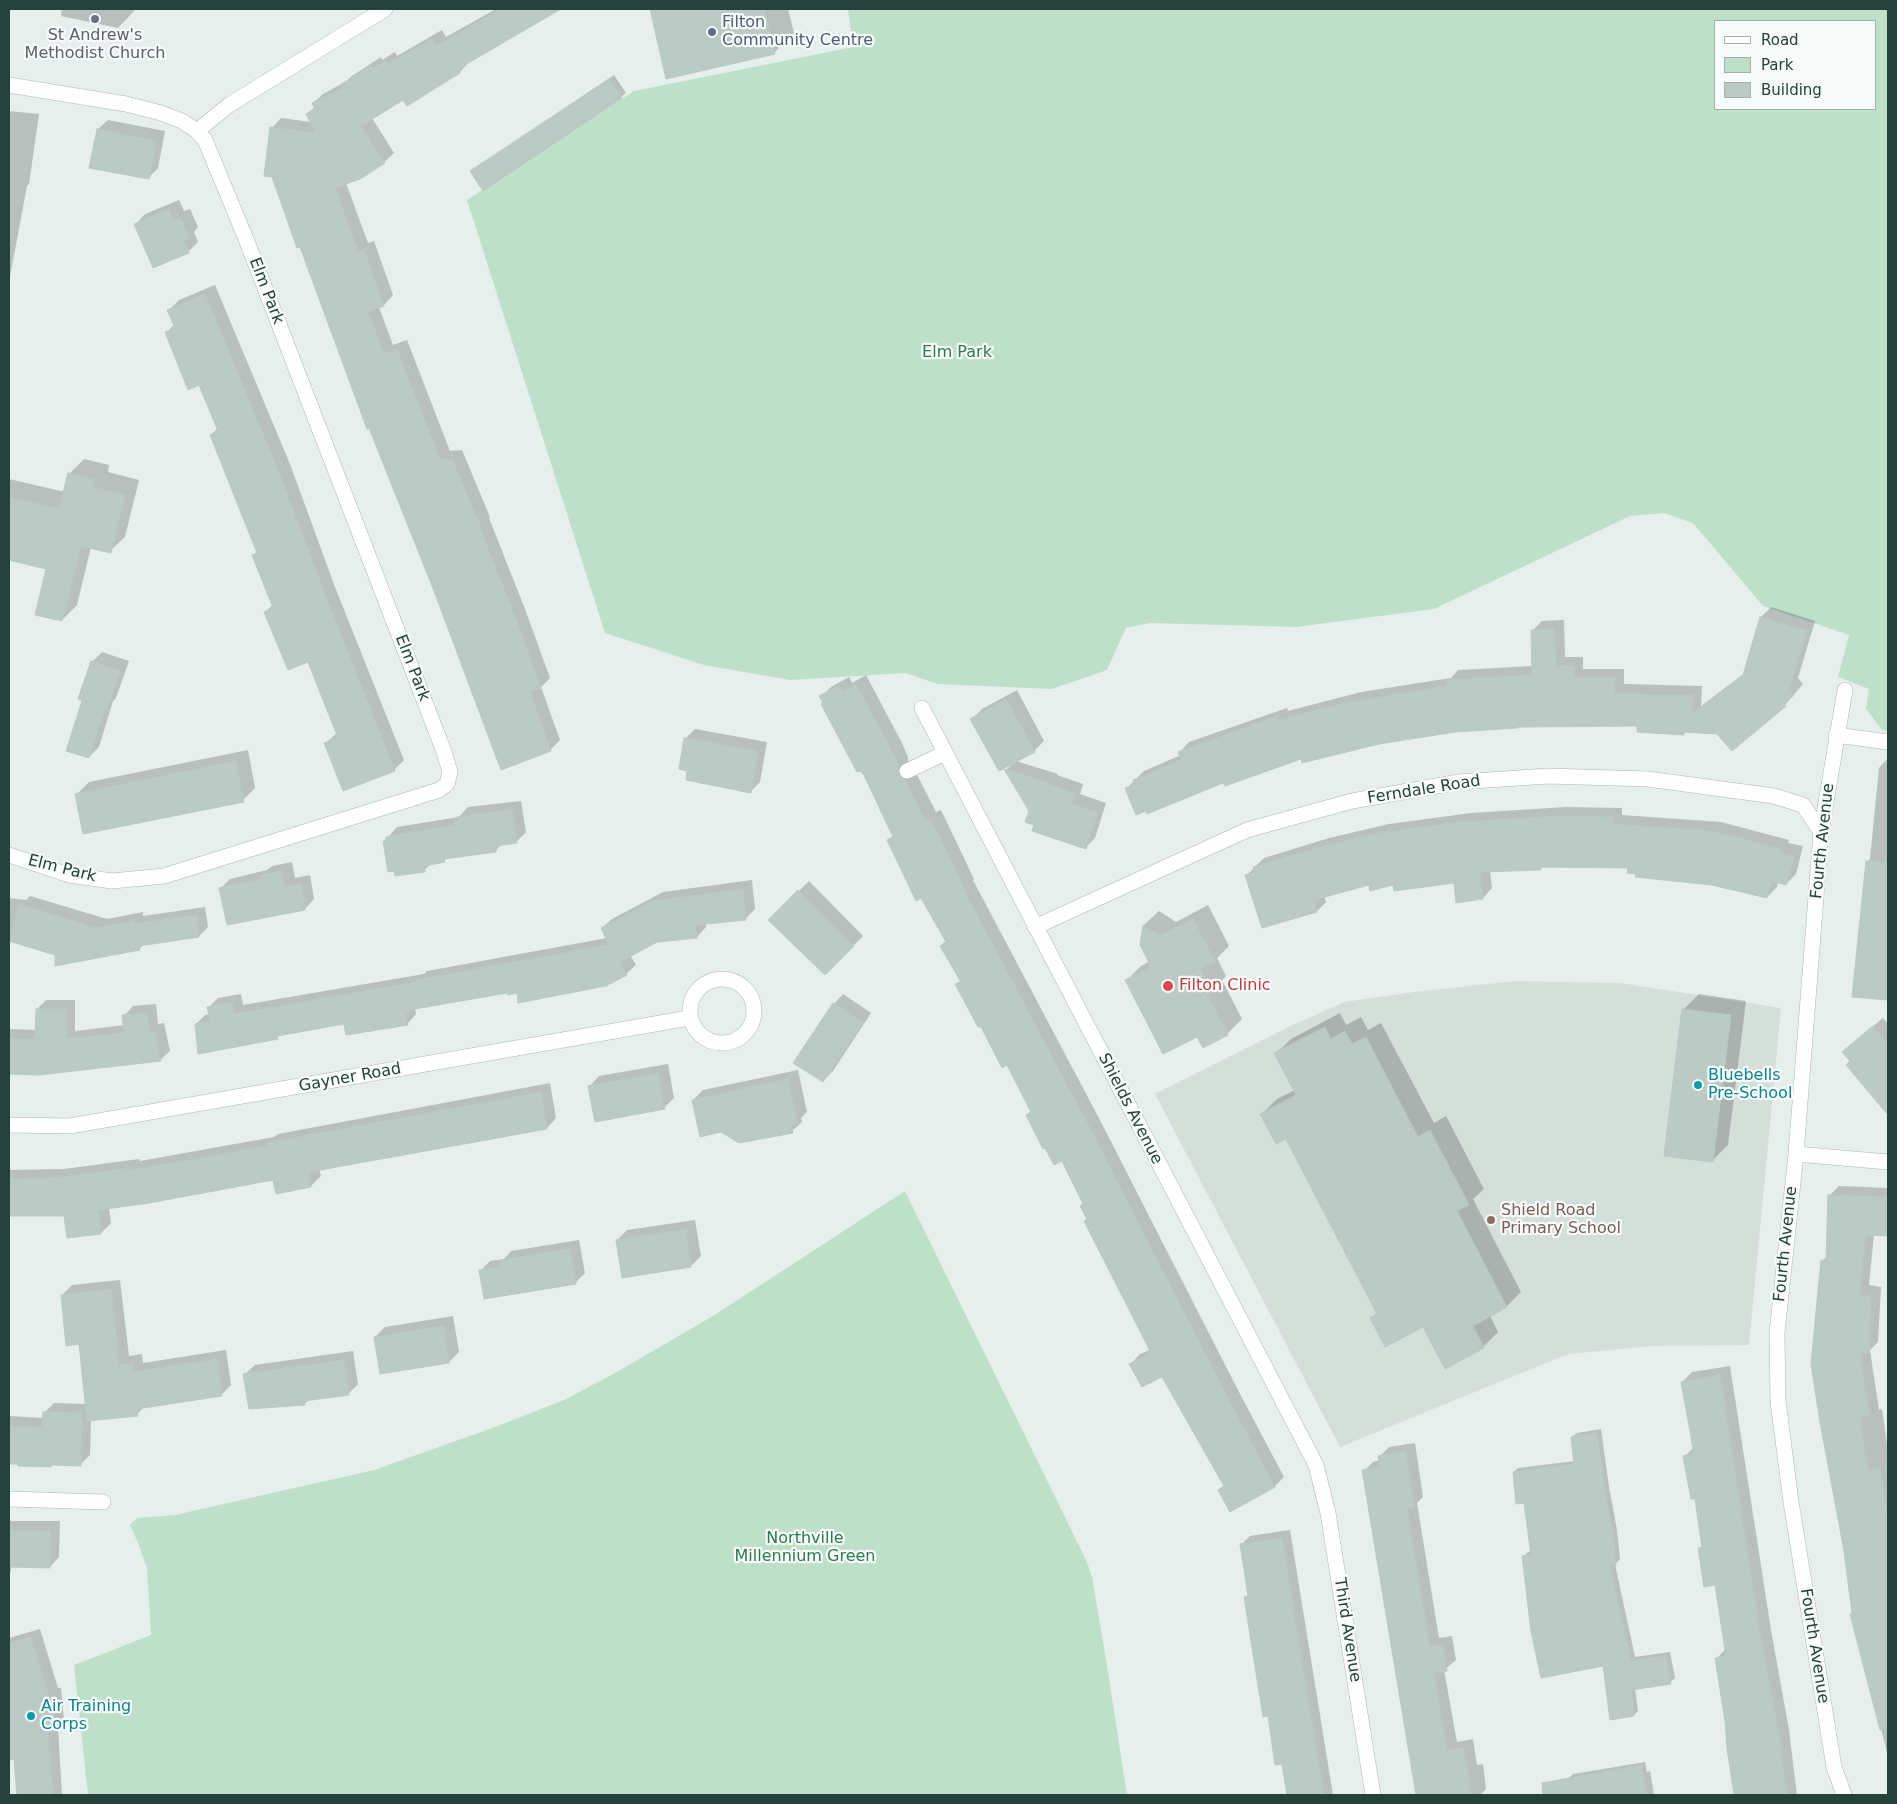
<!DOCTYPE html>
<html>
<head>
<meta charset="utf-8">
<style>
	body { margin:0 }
	#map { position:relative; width:1897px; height:1804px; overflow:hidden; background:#e6efeb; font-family:"DejaVu Sans",sans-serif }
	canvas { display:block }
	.frame { position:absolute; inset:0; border:10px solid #24423a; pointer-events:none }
	.legend { position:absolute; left:1714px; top:20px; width:162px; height:90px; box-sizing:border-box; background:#f7fbf9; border:1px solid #a3b1ad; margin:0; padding:6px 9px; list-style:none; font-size:15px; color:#24423a }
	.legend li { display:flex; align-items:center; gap:10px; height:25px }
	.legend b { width:25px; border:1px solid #a3b1ad }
</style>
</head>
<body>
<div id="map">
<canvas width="1897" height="1804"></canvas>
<div class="frame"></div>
<ul class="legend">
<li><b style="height:6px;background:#fff"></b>Road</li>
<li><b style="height:14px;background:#bfe0c8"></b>Park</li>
<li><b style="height:14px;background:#bbcac4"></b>Building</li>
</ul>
</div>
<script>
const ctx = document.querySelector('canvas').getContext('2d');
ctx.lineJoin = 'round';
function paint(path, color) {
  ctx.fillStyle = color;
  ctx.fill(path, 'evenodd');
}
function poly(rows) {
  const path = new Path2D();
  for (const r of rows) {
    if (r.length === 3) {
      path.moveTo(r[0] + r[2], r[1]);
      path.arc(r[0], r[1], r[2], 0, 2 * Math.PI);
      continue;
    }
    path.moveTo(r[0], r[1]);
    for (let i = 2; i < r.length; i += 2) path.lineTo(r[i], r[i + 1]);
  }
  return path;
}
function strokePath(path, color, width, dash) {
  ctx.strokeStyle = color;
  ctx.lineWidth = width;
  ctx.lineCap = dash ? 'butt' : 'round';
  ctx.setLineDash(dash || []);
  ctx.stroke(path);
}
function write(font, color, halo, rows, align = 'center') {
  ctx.font = font + ' "DejaVu Sans",sans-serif';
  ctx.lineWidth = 4.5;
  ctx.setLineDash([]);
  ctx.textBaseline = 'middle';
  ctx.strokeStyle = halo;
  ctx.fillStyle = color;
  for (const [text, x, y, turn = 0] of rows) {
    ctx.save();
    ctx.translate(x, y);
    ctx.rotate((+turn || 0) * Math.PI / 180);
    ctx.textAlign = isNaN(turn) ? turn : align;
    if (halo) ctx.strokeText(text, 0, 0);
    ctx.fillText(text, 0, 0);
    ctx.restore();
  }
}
const built = poly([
	[1515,981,1620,983,1781,1008,1749,1345,1653,1346,1568,1354,1340,1447,1155,1094,1291,1026,1344,1002,1414,992]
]);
const green = poly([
	[848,9,1888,9,1888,731,1882,730,1866,709,1869,689,1838,677,1849,635,1763,606,1693,523,1664,513,1630,516,1434,609,1296,627,1150,623,1126,628,1107,670,1052,689,937,684,906,673,790,680,704,665,605,633,467,200,634,91,853,47],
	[1716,21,1876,21,1876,109,1716,109],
	[905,1191,1087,1562,1092,1577,1106,1659,1127,1795,88,1795,74,1665,151,1635,147,1568,138,1543,130,1525,137,1518,175,1515,374,1470,495,1427,564,1400,615,1373,713,1316]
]);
const shadow = poly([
	[62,9,136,9,118,28,61,16],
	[496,9,559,9,468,61,469,62,460,72,407,104,404,98,372,118,394,153,384,162,346,183,368,243,374,241,393,295,384,305,379,307,393,345,407,340,450,451,462,450,490,517,489,518,525,609,550,678,541,687,560,740,550,750,272,128,281,118,311,122,307,114,315,107,313,103,323,94,345,82,352,76,381,57,382,60,395,52,397,56,442,30,446,37],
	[651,9,788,9,794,33,774,53,667,77],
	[614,75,626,93,621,97,472,171],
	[9,111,39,114,29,184,27,186,9,282],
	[108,120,165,131,158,168,148,178,98,129],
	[179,200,184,211,190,209,198,227,194,232,198,242,188,252,136,224,145,214],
	[215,285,290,464,335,587,404,760,394,770,326,743,337,733,309,660,265,612,273,605,254,555,257,552,211,435,218,428,200,384,167,332,175,324,169,310,179,300],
	[84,459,109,465,108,472,139,480,125,537,110,551,91,547,77,605,62,620,47,568,9,558,9,479,65,492,69,474],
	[1771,607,1815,621,1798,678,1803,684,1785,705,1718,732,1686,731,1684,734,1639,725,1519,725,1455,731,1379,743,1302,757,1224,781,1127,788,1144,771,1181,755,1180,752,1189,742,1287,708,1288,711,1361,692,1451,678,1458,670,1533,666,1532,631,1542,621,1564,620,1565,657,1583,657,1583,669,1624,669,1624,684,1702,686,1701,706,1745,673,1761,617],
	[102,652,129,661,116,698,113,701,99,747,89,757,84,700,92,662],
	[866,675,902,743,908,757,908,766,915,771,936,812,941,810,974,879,973,880,1102,1124,1239,1392,1284,1477,1275,1486,1230,1510,1220,1490,1225,1485,1163,1375,1131,1364,1140,1354,1150,1350,1088,1219,1084,1203,1062,1159,1027,1115,1032,1110,1007,1063,981,1026,957,984,961,980,941,946,946,941,888,840,894,835,861,769,821,697,831,687,849,677,852,683],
	[1017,690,1044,741,1034,751,1016,761,1058,774,1057,775,1083,784,1080,794,1106,803,1095,838,1085,848,1036,824,1030,811,1006,770,1012,764,972,719,982,709],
	[695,729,767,742,760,782,751,791,689,770,685,739],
	[248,750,255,788,243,800,77,794,89,782],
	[1888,758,1888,998,1853,995,1867,862,1870,859,1879,768],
	[521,801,526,832,516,842,502,844,496,850,448,857,444,861,432,863,424,870,384,842,397,827,459,817,468,807],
	[1566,807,1622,808,1622,815,1721,822,1789,840,1788,843,1803,846,1796,874,1786,884,1778,882,1777,887,1767,897,1712,884,1637,872,1629,867,1544,866,1541,868,1490,871,1492,888,1483,898,1455,882,1370,884,1324,895,1326,902,1317,911,1247,875,1264,858,1329,838,1389,824,1471,813],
	[292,862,295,878,310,875,314,899,305,909,220,889,230,879,267,870,272,866],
	[752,880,755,909,746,918,706,922,706,927,697,937,656,941,630,955,636,965,626,974,415,1007,416,1014,407,1024,345,1023,280,1034,277,1038,196,1024,205,1015,210,1014,209,1007,218,998,241,994,243,1005,424,974,427,971,607,938,602,928,612,919,663,892],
	[809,881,863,936,825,974,770,920],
	[30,896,107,919,143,912,143,916,205,907,208,927,199,936,144,944,139,949,56,954,9,940,9,898,26,900],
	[1208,905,1229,946,1217,958,1226,976,1222,980,1242,1019,1227,1034,1197,1035,1126,981,1141,966,1150,961,1141,945,1144,925,1159,911,1176,922],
	[843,994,871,1013,833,1071,823,1081,834,1004],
	[1699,994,1746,1001,1728,1145,1713,1160,1684,1009],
	[46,1000,75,1000,75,1031,125,1025,124,1016,133,1006,156,1004,158,1024,164,1023,170,1051,160,1060,39,1073,9,1073,9,1029,36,1030,37,1009],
	[1340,1013,1346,1025,1361,1017,1368,1030,1381,1023,1434,1123,1446,1116,1484,1189,1473,1199,1521,1292,1507,1306,1490,1316,1498,1332,1483,1347,1423,1325,1371,1318,1378,1312,1286,1138,1262,1114,1277,1099,1295,1090,1276,1054,1291,1039],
	[1883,1018,1888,1024,1888,1107,1852,1061,1854,1042],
	[668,1064,674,1098,664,1108,590,1086,599,1076],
	[798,1070,807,1112,801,1118,802,1122,792,1131,693,1100,703,1090],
	[550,1083,556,1118,547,1128,319,1169,321,1176,311,1186,274,1179,109,1207,111,1223,101,1233,65,1215,9,1215,9,1170,64,1169,139,1159,140,1161,274,1137,278,1134],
	[1839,1186,1888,1188,1888,1235,1874,1234,1869,1285,1881,1287,1878,1342,1870,1350,1879,1410,1882,1409,1888,1451,1888,1757,1853,1612,1822,1261,1827,1256,1829,1196],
	[695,1220,701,1256,691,1266,623,1276,617,1240,627,1230],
	[579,1240,585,1273,575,1283,480,1271,490,1261,504,1259,511,1251],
	[120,1280,129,1356,142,1354,143,1363,226,1350,231,1385,221,1395,145,1406,137,1414,91,1419,90,1455,81,1464,9,1463,9,1416,44,1418,44,1413,54,1403,86,1404,80,1343,62,1295,72,1285],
	[453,1316,459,1352,449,1362,381,1373,375,1337,385,1327],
	[353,1351,358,1384,348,1394,309,1400,304,1404,245,1374,255,1365],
	[1730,1366,1771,1630,1789,1730,1797,1795,1739,1795,1717,1658,1726,1649,1716,1584,1699,1549,1703,1545,1696,1498,1685,1456,1694,1447,1682,1382,1692,1372],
	[1601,1429,1609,1487,1617,1530,1620,1559,1615,1564,1635,1657,1670,1652,1675,1678,1670,1682,1635,1688,1638,1711,1634,1715,1604,1665,1523,1557,1528,1552,1531,1551,1525,1501,1514,1472,1518,1468,1575,1461,1572,1437,1577,1433],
	[1415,1443,1423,1497,1417,1503,1439,1638,1452,1636,1456,1660,1444,1670,1457,1742,1473,1739,1477,1765,1483,1764,1486,1789,1480,1795,1417,1795,1364,1471,1373,1462,1380,1460,1380,1456,1389,1447],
	[9,1521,60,1521,59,1557,50,1567,11,1566,11,1571,9,1573],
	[1290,1530,1333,1795,1288,1795,1283,1762,1269,1714,1245,1598,1249,1594,1241,1545,1250,1536],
	[40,1629,58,1688,61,1688,64,1721,58,1727,62,1795,18,1795,15,1758,9,1759,9,1638],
	[1645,1762,1647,1772,1650,1771,1654,1795,1571,1795,1568,1779,1573,1774]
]);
const building = poly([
	[501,9,561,9,458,69,460,73,407,106,403,100,361,126,385,163,360,179,335,188,358,252,364,250,384,306,368,312,384,354,397,349,440,460,452,459,481,527,480,528,516,619,541,688,530,692,551,751,501,770,434,591,369,428,367,429,300,247,297,248,272,177,264,176,270,127,316,133,306,114,315,109,312,103,342,88,340,85,371,66,372,69,385,61,387,64,432,39,436,46,501,9],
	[650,9,764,9,775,54,666,79,650,9],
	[609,79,622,98,483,191,470,171,609,79],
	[97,129,156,141,149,179,89,168,97,129],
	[169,209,174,220,180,218,189,238,184,240,189,253,153,268,134,224,169,209],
	[205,294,280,475,326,597,395,771,343,791,324,743,338,738,308,662,288,670,264,612,273,608,252,555,257,553,210,435,218,431,199,385,188,390,165,332,175,328,167,310,205,294],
	[68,473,95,479,93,487,125,495,111,553,81,546,62,621,35,615,46,569,9,560,9,497,59,509,68,473],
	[1760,617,1807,631,1789,688,1794,695,1784,704,1786,706,1732,751,1717,734,1684,732,1684,735,1637,732,1637,726,1518,727,1518,728,1455,732,1379,744,1302,763,1301,759,1225,786,1223,783,1147,814,1146,811,1136,815,1125,788,1135,784,1133,780,1181,760,1178,752,1277,716,1278,720,1350,702,1447,686,1447,680,1532,675,1531,630,1554,629,1556,666,1574,666,1574,678,1615,678,1615,694,1693,695,1692,714,1743,675,1760,617],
	[91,661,120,671,107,710,105,709,89,758,66,751,82,701,78,699,91,661],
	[856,684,893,753,899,767,899,775,905,780,926,821,931,819,965,890,964,890,1093,1134,1230,1402,1275,1487,1230,1512,1218,1490,1224,1486,1162,1377,1142,1387,1129,1364,1151,1353,1084,1221,1087,1219,1080,1206,1083,1204,1062,1161,1054,1165,1045,1148,1043,1149,1026,1115,1031,1112,1007,1065,1002,1068,981,1027,978,1027,955,984,961,982,940,946,946,942,921,898,916,901,887,840,893,837,864,775,860,771,857,772,821,704,823,703,819,696,839,686,842,692,856,684],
	[1006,699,1035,752,999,771,970,719,1006,699],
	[684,738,758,751,751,793,686,780,687,771,679,769,684,738],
	[236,761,244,802,83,834,75,794,236,761],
	[1004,769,1049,783,1049,784,1075,793,1071,804,1098,812,1086,849,1032,831,1034,825,1025,822,1029,811,1004,769],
	[507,810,512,810,517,843,496,846,496,852,444,859,445,862,424,866,425,872,395,876,394,871,388,872,383,841,386,841,386,837,454,825,454,821,458,821,457,817,507,810],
	[1556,816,1613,817,1613,824,1711,831,1781,849,1780,853,1794,856,1786,885,1772,881,1767,898,1712,885,1635,877,1636,874,1627,873,1628,868,1541,867,1541,870,1480,872,1483,899,1456,903,1454,883,1394,891,1393,885,1370,891,1369,885,1314,900,1317,912,1262,928,1245,875,1255,872,1253,867,1318,848,1378,833,1461,822,1556,816],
	[1866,861,1888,863,1888,1000,1852,997,1866,861],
	[282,871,285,887,301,884,305,910,227,925,219,888,261,879,261,875,282,871],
	[743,889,746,920,696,925,697,938,657,942,620,962,627,975,606,986,518,1003,517,993,508,995,507,993,409,1010,409,1013,406,1013,408,1025,346,1035,344,1024,277,1036,278,1039,198,1054,195,1024,210,1021,207,1007,232,1002,234,1014,417,982,416,980,609,945,601,928,652,901,743,889],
	[798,890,854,946,825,975,768,920,798,890],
	[19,904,97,928,134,921,134,924,197,915,199,937,139,946,140,950,55,966,55,955,9,941,19,904],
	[1193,919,1215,962,1200,969,1212,992,1207,995,1228,1035,1203,1048,1197,1037,1163,1054,1125,980,1151,967,1140,945,1143,925,1160,936,1193,919],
	[833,1003,863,1023,823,1082,793,1063,833,1003],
	[36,1009,67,1009,67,1039,124,1033,122,1015,147,1013,149,1033,155,1031,161,1061,39,1075,9,1074,9,1038,35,1039,36,1009],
	[1682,1009,1731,1015,1713,1162,1664,1156,1682,1009],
	[1873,1026,1888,1045,1888,1115,1846,1065,1850,1061,1842,1052,1873,1026],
	[1325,1027,1331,1039,1345,1031,1352,1044,1366,1037,1418,1137,1430,1130,1469,1205,1457,1211,1507,1307,1473,1326,1484,1348,1445,1369,1423,1327,1385,1347,1370,1318,1377,1314,1286,1139,1276,1144,1260,1114,1296,1095,1274,1053,1325,1027],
	[658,1073,665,1109,595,1122,588,1086,658,1073],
	[788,1079,797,1123,791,1125,793,1133,739,1143,721,1132,700,1137,692,1100,788,1079],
	[541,1092,547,1129,309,1172,311,1187,276,1194,273,1180,149,1203,98,1210,101,1234,67,1238,64,1216,9,1216,9,1179,53,1178,130,1168,130,1170,268,1146,267,1143,541,1092],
	[1828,1195,1888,1197,1888,1236,1866,1235,1859,1295,1871,1296,1869,1353,1860,1353,1869,1416,1860,1417,1868,1470,1880,1468,1888,1519,1888,1729,1880,1730,1850,1614,1852,1613,1844,1551,1820,1422,1811,1364,1821,1260,1826,1261,1828,1195],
	[686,1229,691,1267,622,1278,616,1240,686,1229],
	[570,1249,576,1284,484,1299,479,1270,501,1267,500,1260,570,1249],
	[111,1289,119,1365,133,1363,133,1372,217,1359,222,1396,137,1409,138,1416,87,1421,79,1344,66,1346,61,1295,111,1289],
	[444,1326,449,1363,380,1374,374,1337,444,1326],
	[344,1360,349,1395,304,1401,305,1405,249,1409,243,1374,344,1360],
	[1720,1375,1761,1640,1780,1740,1787,1795,1734,1795,1727,1749,1725,1721,1715,1658,1726,1656,1715,1585,1704,1587,1698,1548,1702,1548,1695,1499,1691,1499,1683,1456,1694,1454,1681,1382,1720,1375],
	[43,1412,82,1413,81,1466,51,1465,51,1467,18,1466,18,1464,9,1464,9,1426,42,1427,43,1412],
	[1597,1433,1605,1492,1613,1535,1616,1565,1610,1566,1631,1661,1666,1656,1671,1684,1631,1690,1634,1716,1610,1720,1603,1666,1541,1678,1531,1631,1522,1556,1531,1555,1524,1503,1516,1504,1513,1472,1574,1464,1571,1437,1597,1433],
	[1406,1451,1414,1508,1407,1509,1430,1647,1443,1645,1447,1671,1434,1673,1447,1750,1464,1748,1471,1795,1416,1795,1362,1470,1380,1468,1378,1456,1406,1451],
	[9,1530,51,1531,50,1568,9,1567,9,1530],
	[1282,1538,1303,1668,1324,1795,1287,1795,1282,1764,1275,1765,1268,1716,1263,1717,1244,1597,1248,1596,1240,1544,1282,1538],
	[31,1637,49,1697,52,1696,55,1731,48,1732,53,1795,17,1795,14,1759,9,1760,9,1644,31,1637],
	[1641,1765,1647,1795,1543,1795,1542,1783,1641,1765]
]);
const street = poly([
	[9,85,126,104,161,113,182,121,197,131,205,140,246,239,443,749,450,772,447,784,439,790,164,876,112,881,69,875,9,855],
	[197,131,229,105,385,9],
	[922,708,1316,1465,1328,1513,1373,1795],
	[1836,735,1888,742],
	[907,771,945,753],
	[1035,927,1247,830,1352,801,1459,782,1548,776,1648,779,1774,796,1803,805,1821,832],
	[722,1011,32],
	[9,1125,70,1126,689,1018],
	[1796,1154,1888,1162],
	[9,1499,103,1502],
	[1844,1795,1834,1767,1791,1502,1778,1401,1777,1333,1796,1154,1821,832,1845,690]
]);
const markers = [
	[95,19,5,"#6b7280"],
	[712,32,5,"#5c6f8a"],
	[1168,986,6,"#e0444e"],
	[1698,1085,5,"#0f9aa8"],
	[1491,1220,5,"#8d6e63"],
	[31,1716,5,"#0f9aa8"]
];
const serviceNames = [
	["Filton",722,23],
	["Community Centre",722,41]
];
const worshipNames = [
	["St Andrew's",95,36],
	["Methodist Church",95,54]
];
const streetNames = [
	["Elm Park",266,291,69],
	["Elm Park",412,668,69],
	["Ferndale Road",1424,790,-9],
	["Fourth Avenue",1823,841,-84],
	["Elm Park",62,869,14],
	["Gayner Road",350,1078,-10],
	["Shields Avenue",1130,1109,63],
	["Fourth Avenue",1786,1244,-84],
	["Third Avenue",1347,1630,81],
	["Fourth Avenue",1814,1646,81]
];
const parkNames = [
	["Elm Park",957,353],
	["Northville",805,1539],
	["Millennium Green",805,1557]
];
const healthNames = [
	["Filton Clinic",1179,986]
];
const cultureNames = [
	["Bluebells",1708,1076],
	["Pre-School",1708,1094],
	["Air Training",41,1707],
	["Corps",41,1725]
];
const educationNames = [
	["Shield Road",1501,1211],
	["Primary School",1501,1229]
];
paint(built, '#d4dfda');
paint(green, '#bfe0c8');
paint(shadow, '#0003');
paint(building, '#bbcac4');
strokePath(building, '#b8c9c2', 1);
strokePath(street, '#a8b8b2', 16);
strokePath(street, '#fff', 15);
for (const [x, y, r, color] of markers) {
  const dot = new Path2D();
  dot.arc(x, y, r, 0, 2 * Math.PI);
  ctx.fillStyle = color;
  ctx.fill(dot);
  strokePath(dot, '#f7fbf9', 2);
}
write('16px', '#4e5e75', '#f7fbf9', serviceNames, 'left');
write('16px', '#5b616d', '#f7fbf9', worshipNames);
write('16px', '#24423a', '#f7fbf9', streetNames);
write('16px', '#2d7a4b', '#f7fbf9', parkNames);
write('16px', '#be3a42', '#f7fbf9', healthNames, 'left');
write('16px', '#0d838f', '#f7fbf9', cultureNames, 'left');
write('16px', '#785e54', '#f7fbf9', educationNames, 'left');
</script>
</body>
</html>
